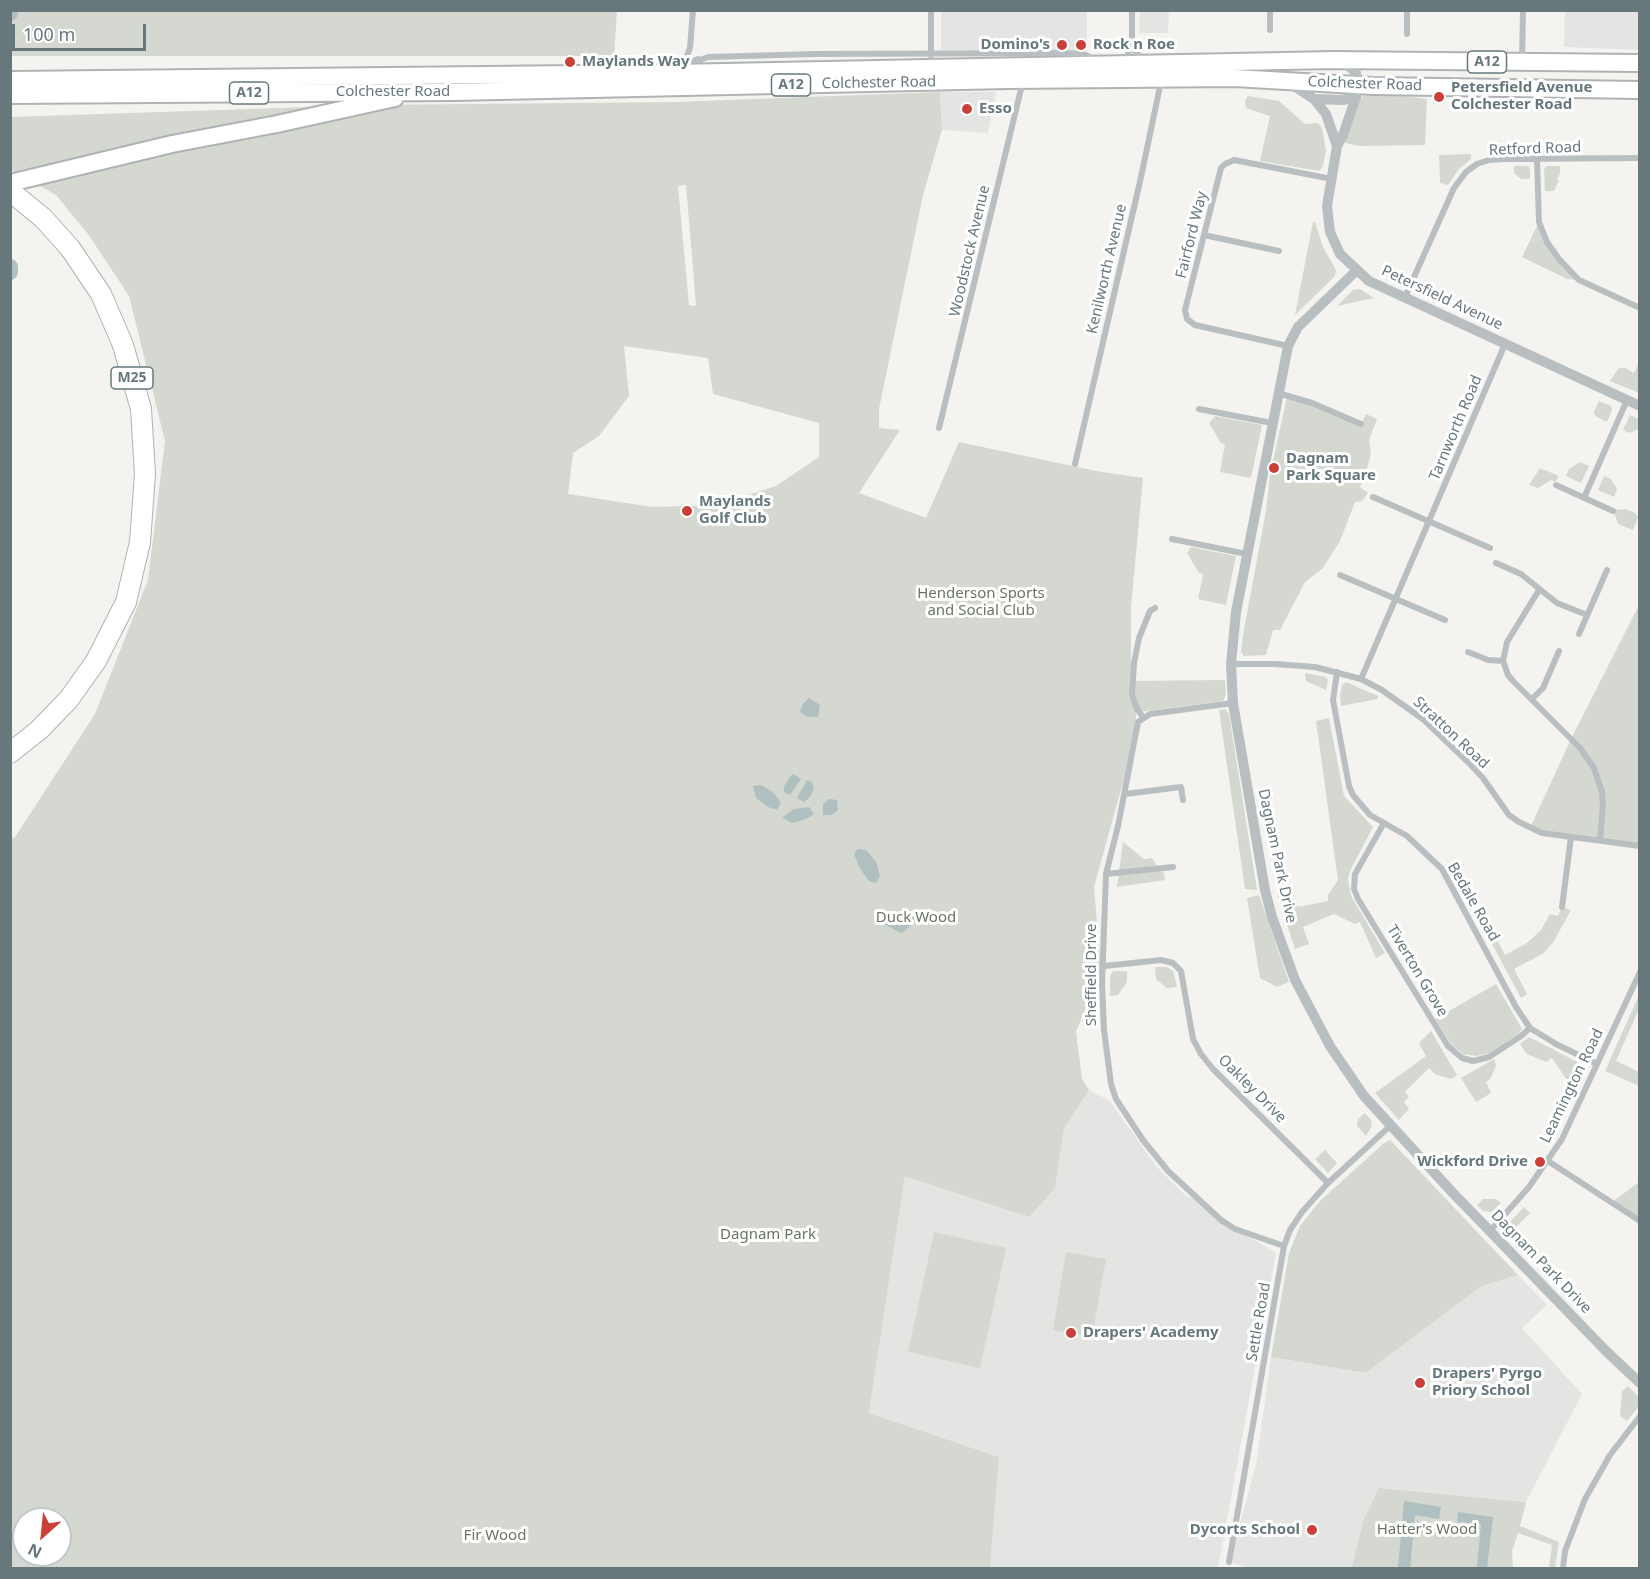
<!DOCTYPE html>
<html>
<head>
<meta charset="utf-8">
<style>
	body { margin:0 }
	#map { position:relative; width:1650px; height:1579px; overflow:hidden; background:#f4f3f0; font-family:"Noto Sans",sans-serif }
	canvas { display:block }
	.frame { position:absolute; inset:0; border:12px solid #67787d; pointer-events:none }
	.north { position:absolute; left:12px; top:1507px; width:60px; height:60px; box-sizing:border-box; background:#fff; border:2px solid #c2c9cb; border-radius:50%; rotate:207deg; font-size:16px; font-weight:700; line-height:24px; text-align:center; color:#67787d }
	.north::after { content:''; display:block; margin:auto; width:21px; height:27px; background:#cb3f39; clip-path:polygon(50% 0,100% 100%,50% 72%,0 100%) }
	.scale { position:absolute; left:12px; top:24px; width:134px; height:27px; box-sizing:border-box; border:3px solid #67787d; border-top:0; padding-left:8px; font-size:18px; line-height:21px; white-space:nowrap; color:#67787d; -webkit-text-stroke:4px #fff; paint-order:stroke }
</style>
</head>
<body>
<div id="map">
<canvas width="1650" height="1579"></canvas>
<div class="frame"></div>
<div class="north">N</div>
<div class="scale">100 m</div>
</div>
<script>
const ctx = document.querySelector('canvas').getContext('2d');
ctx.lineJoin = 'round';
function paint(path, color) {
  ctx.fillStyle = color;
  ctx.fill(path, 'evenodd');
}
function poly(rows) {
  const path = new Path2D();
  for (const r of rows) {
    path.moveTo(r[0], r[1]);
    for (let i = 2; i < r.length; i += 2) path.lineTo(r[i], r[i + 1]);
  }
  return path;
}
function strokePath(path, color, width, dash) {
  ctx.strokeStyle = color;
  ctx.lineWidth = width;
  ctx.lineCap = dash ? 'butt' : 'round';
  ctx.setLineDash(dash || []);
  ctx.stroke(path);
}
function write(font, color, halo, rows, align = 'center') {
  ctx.font = font + ' "Noto Sans",sans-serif';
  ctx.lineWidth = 6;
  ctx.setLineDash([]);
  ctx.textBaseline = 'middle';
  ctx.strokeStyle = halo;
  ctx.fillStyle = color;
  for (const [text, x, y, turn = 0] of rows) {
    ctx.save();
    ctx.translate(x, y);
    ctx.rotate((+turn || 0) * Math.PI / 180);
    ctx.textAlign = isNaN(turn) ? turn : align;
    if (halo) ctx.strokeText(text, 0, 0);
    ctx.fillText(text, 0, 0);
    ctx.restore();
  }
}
const built = poly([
	[941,11,1087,11,1087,50,941,50],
	[1140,11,1169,11,1168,33,1139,33],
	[1565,11,1639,11,1639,50,1564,47],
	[940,92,996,92,988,133,942,130],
	[1089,1090,1110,1101,1156,1166,1187,1197,1197,1198,1221,1220,1276,1253,1218,1568,990,1568,999,1457,869,1413,905,1176,1055,1188,1064,1129],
	[1518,1275,1547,1305,1522,1328,1582,1394,1526,1502,1380,1488,1385,1568,1249,1568,1229,1562,1256,1465,1271,1357,1366,1373,1482,1286]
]);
const green = poly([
	[10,11,11,10,617,11,614,56,11,56],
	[940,92,942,130,923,195,879,409,879,428,900,430,859,493,926,518,959,442,1096,471,1143,478,1131,607,1131,681,1225,680,1226,694,1223,701,1139,712,1137,710,1130,757,1094,887,1101,970,1076,1032,1082,1079,1089,1090,1064,1129,1055,1188,1029,1217,905,1176,869,1413,999,1457,990,1568,11,1568,11,839,15,837,95,714,148,580,165,441,129,296,88,234,56,195,11,170,10,117,369,105,673,102],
	[686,185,696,305,695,306,689,305,678,186],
	[624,346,708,358,713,394,819,423,819,457,776,486,716,505,652,507,568,494,573,453,599,436,629,396],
	[24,1519,60,1519,60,1555,24,1555],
	[1371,92,1427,99,1425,145,1360,146,1345,143,1359,99],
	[1248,96,1279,101,1305,124,1318,123,1322,128,1326,150,1323,166,1319,171,1260,161,1270,116,1246,108,1245,101],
	[1471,154,1471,159,1458,170,1448,185,1440,183,1439,155],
	[1514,166,1528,166,1530,169,1530,179,1521,179,1514,173],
	[1547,166,1560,166,1560,173,1557,179,1559,181,1554,191,1545,191,1544,169],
	[1313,222,1315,222,1323,247,1336,270,1335,276,1295,315],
	[1539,222,1547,242,1579,280,1567,279,1522,257],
	[1360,289,1374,298,1337,306,1353,290],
	[1639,362,1639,393,1610,381,1619,368,1625,368,1634,373],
	[1287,396,1361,424,1366,414,1377,419,1369,440,1371,454,1368,465,1360,487,1368,493,1362,501,1355,502,1340,541,1323,568,1305,582,1280,630,1273,630,1266,655,1244,656,1241,652,1243,635,1266,511,1270,475],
	[1599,401,1611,406,1612,410,1607,422,1595,416,1594,412],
	[1630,415,1639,419,1639,429,1629,433,1623,430],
	[1215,416,1262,425,1251,478,1220,472,1225,444,1221,443,1209,423],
	[1580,462,1589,466,1581,483,1566,476,1569,469],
	[1540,468,1559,476,1555,482,1551,480,1538,488,1529,485],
	[1604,476,1611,479,1617,489,1614,497,1598,490],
	[1626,509,1635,513,1638,517,1633,530,1618,524,1614,512,1615,510],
	[1191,547,1236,556,1226,605,1198,599,1203,574,1199,573,1187,553],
	[1639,605,1639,846,1530,828,1571,739],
	[1305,673,1326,677,1328,680,1326,690,1306,681],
	[1346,682,1378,696,1378,699,1341,706,1340,696,1342,685],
	[1225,709,1229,714,1257,890,1245,889,1219,710],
	[1329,718,1344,796,1373,827,1350,871,1348,879,1351,896,1385,953,1376,958,1360,922,1355,924,1334,914,1303,927,1309,944,1295,949,1277,893,1280,893,1293,901,1296,901,1298,907,1328,901,1328,895,1338,880,1316,721],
	[1123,842,1144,859,1152,858,1161,872,1164,873,1165,880,1117,887],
	[1259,895,1289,982,1277,987,1260,978,1247,898],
	[1562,907,1571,910,1554,941,1544,953,1514,969,1527,994,1521,998,1484,929,1490,926,1505,955,1527,943,1541,930,1550,914,1558,916],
	[1155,967,1167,967,1173,971,1177,987,1167,988,1156,979],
	[1113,971,1127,971,1127,982,1118,995,1110,996,1110,976],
	[1496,984,1522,1029,1518,1034,1490,1053,1476,1056,1463,1054,1451,1044,1435,1019],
	[1639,995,1639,1009,1616,1061,1639,1072,1639,1086,1605,1071],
	[1431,1031,1457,1075,1451,1079,1435,1074,1429,1068,1405,1092,1409,1097,1404,1102,1409,1109,1399,1120,1375,1093,1426,1056,1419,1043],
	[1529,1037,1585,1066,1578,1080,1567,1080,1552,1058,1546,1062,1527,1054,1520,1044],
	[1494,1059,1496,1066,1490,1079,1486,1082,1491,1093,1476,1102,1461,1078],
	[1365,1113,1371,1120,1372,1126,1366,1136,1357,1126,1358,1119],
	[1390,1140,1518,1275,1482,1286,1366,1373,1271,1357,1289,1253,1300,1226,1319,1202,1384,1143],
	[1325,1150,1337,1163,1328,1173,1315,1159],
	[1639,1182,1639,1221,1611,1203],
	[1483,1199,1496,1199,1501,1203,1492,1212,1483,1211,1477,1205],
	[1524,1207,1530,1213,1506,1237,1506,1226],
	[934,1232,1006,1248,980,1368,908,1352],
	[1066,1252,1106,1259,1092,1337,1053,1330],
	[1628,1386,1639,1397,1640,1405,1627,1421,1620,1416,1622,1391],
	[1379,1488,1526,1502,1520,1526,1559,1542,1555,1568,1549,1568,1552,1545,1518,1533,1512,1551,1513,1568,1352,1568,1363,1522]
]);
const water = poly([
	[809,698,820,705,818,717,808,717,800,712,803,704],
	[793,774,801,779,790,795,784,792,784,787,789,778],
	[807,780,812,782,814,789,810,797,804,802,797,798],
	[761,785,773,792,781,802,777,810,768,807,756,798,753,786],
	[829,799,837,800,838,810,832,815,823,815,823,804],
	[809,807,814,814,806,819,792,823,782,818,794,809],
	[858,849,866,850,876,862,880,876,876,883,869,881,859,867,854,854],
	[906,909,916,915,914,923,902,933,885,925,893,914],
	[1404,1501,1441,1507,1439,1519,1415,1515,1410,1568,1398,1568],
	[1458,1512,1493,1517,1487,1568,1477,1568,1481,1524,1457,1522]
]);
const river = poly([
	[10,13,11,10],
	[10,267,10,272]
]);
const minor = poly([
	[931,10,931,67],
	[1270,30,1270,10],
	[1407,34,1407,10],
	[1132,46,1136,53,1146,60],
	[700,60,708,57,814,54,1065,53,1083,54,1090,57,1095,62],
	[1522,61,1523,10],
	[1131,62,1128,59,1128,53,1132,46,1132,10],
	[682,66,698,59],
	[678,69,684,63,690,48,693,10],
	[1537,160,1539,222,1547,242,1559,259,1579,280,1640,308],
	[1204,235,1279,251],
	[1405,297,1454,188,1466,172,1477,164,1489,160,1505,159,1640,158],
	[1288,346,1195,325,1187,319,1185,310,1221,168,1225,164,1234,160,1332,179],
	[1278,393,1312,403,1361,424],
	[1199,409,1272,423],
	[939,428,1023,81],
	[1075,464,1141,177,1159,91,1159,81],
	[1556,485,1613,511],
	[1373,497,1490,548],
	[1584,498,1627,400],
	[1172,539,1247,554],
	[1496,563,1521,574,1557,603,1587,615],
	[1340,575,1445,620],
	[1539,590,1507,642,1503,661,1508,675,1513,681,1580,748,1594,768,1602,792,1603,805,1600,840],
	[1579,634,1607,570],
	[1468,652,1488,660,1503,661],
	[1231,664,1275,664,1315,667,1361,679,1382,690,1424,720,1470,764,1483,778,1509,815,1519,822,1542,833,1640,846],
	[1337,672,1333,700,1349,786,1353,795,1370,815,1407,836,1442,869,1516,1007,1530,1028,1556,1044,1597,1064],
	[1361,679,1505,344],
	[1532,699,1543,688,1559,651],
	[1233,703,1150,714,1138,722,1118,826,1106,874,1102,984,1104,1030,1111,1084,1116,1099,1143,1140,1168,1171,1221,1220,1235,1229,1284,1246],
	[1143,717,1137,709,1132,695,1134,663,1139,638,1150,611,1155,608],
	[1125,794,1181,787,1183,800],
	[1384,823,1355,874,1354,889,1358,899,1448,1046,1462,1058,1473,1061,1489,1057,1521,1036,1530,1028],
	[1106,874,1173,867],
	[1562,907,1571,837],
	[1104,966,1161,960,1173,963,1181,971,1193,1039,1201,1054,1213,1069,1328,1183],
	[1548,1161,1640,1221],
	[1490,1231,1529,1187,1562,1139,1640,972],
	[1229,1562,1284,1246,1290,1230,1302,1212,1328,1183,1390,1126],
	[1563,1568,1565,1551,1585,1499,1610,1455,1640,1416]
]);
const tertiary = poly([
	[1340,62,1350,67,1356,73,1358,85,1358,91,1343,135,1337,146,1327,206,1330,232,1340,254,1369,281,1640,406],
	[1291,84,1314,99,1326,114,1337,146],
	[1314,99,1344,100,1358,91],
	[1356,271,1298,327,1288,346,1236,612,1231,664,1233,703,1265,890,1272,917,1295,980,1330,1046,1364,1096,1452,1192,1607,1352,1640,1383]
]);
const trunk = poly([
	[10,80,674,73,1334,60,1640,63],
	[10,95,453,92,1008,80,1234,78,1373,86,1640,90],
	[10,183,172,144,277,124,395,98]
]);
const motorway = poly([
	[10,191,43,218,70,248,101,294,123,345,141,409,145,474,140,542,126,602,96,661,69,699,39,730,10,753]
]);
const markers = [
	[1062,45,6,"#cb3f39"],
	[1081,45,6,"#cb3f39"],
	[570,62,6,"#cb3f39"],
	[1439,97,6,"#cb3f39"],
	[967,109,6,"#cb3f39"],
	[1274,468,6,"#cb3f39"],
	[687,511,6,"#cb3f39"],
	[1540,1162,6,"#cb3f39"],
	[1071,1333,6,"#cb3f39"],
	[1420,1383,6,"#cb3f39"],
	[1312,1530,6,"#cb3f39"]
];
const shields = [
	[1487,62,39],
	[791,85,39],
	[249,93,39],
	[132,378,42]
];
const shieldNames = [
	["A12",1487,62],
	["A12",791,85],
	["A12",249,93],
	["M25",132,378]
];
const poiNames = [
	["Domino's",1050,45,"right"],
	["Rock n Roe",1093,45],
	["Maylands Way",582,62],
	["Petersfield Avenue",1451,88],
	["Colchester Road",1451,105],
	["Esso",979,109],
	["Dagnam",1286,459],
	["Park Square",1286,476],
	["Maylands",699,502],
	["Golf Club",699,519],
	["Wickford Drive",1528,1162,"right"],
	["Drapers' Academy",1083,1333],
	["Drapers' Pyrgo",1432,1374],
	["Priory School",1432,1391],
	["Dycorts School",1300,1530,"right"]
];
const streetNames = [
	["Colchester Road",879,83,-1],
	["Colchester Road",1365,84,2],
	["Colchester Road",393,92],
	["Retford Road",1535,149,-2],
	["Fairford Way",1192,235,-76],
	["Woodstock Avenue",970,251,-77],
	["Kenilworth Avenue",1107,269,-77],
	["Petersfield Avenue",1442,298,25],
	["Tarnworth Road",1456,428,-67],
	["Stratton Road",1451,733,43],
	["Dagnam Park Drive",1277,856,78],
	["Bedale Road",1473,902,60],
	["Tiverton Grove",1417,971,59],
	["Sheffield Drive",1092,975,-90],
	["Leamington Road",1572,1086,-64],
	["Oakley Drive",1252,1089,45],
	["Dagnam Park Drive",1541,1262,46],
	["Settle Road",1259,1322,-80]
];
const parkNames = [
	["Henderson Sports",981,594],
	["and Social Club",981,611],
	["Duck Wood",916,918],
	["Dagnam Park",768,1235],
	["Hatter's Wood",1427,1530],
	["Fir Wood",495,1536]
];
paint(built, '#e4e5e3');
paint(green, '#d4d8d0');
paint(water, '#b0bfc0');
strokePath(river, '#b0bfc0', 16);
strokePath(trunk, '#afb3b4', 20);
strokePath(motorway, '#afb3b4', 22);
strokePath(minor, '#b9bec0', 6);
strokePath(tertiary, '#b9bec0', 10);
strokePath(trunk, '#fff', 16);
strokePath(motorway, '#fff', 20);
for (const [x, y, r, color] of markers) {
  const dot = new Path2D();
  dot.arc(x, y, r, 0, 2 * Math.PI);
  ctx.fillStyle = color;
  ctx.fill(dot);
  strokePath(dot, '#fff', 2);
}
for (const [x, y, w] of shields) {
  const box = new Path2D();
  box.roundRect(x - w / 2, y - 11, w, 22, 4.5);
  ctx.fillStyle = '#fff';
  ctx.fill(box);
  strokePath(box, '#67787d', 1.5);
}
write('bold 14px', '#67787d', null, shieldNames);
write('bold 15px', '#67787d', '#fff', poiNames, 'left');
write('15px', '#67787d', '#fff', streetNames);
write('15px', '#6b7564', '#fff', parkNames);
</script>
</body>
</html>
